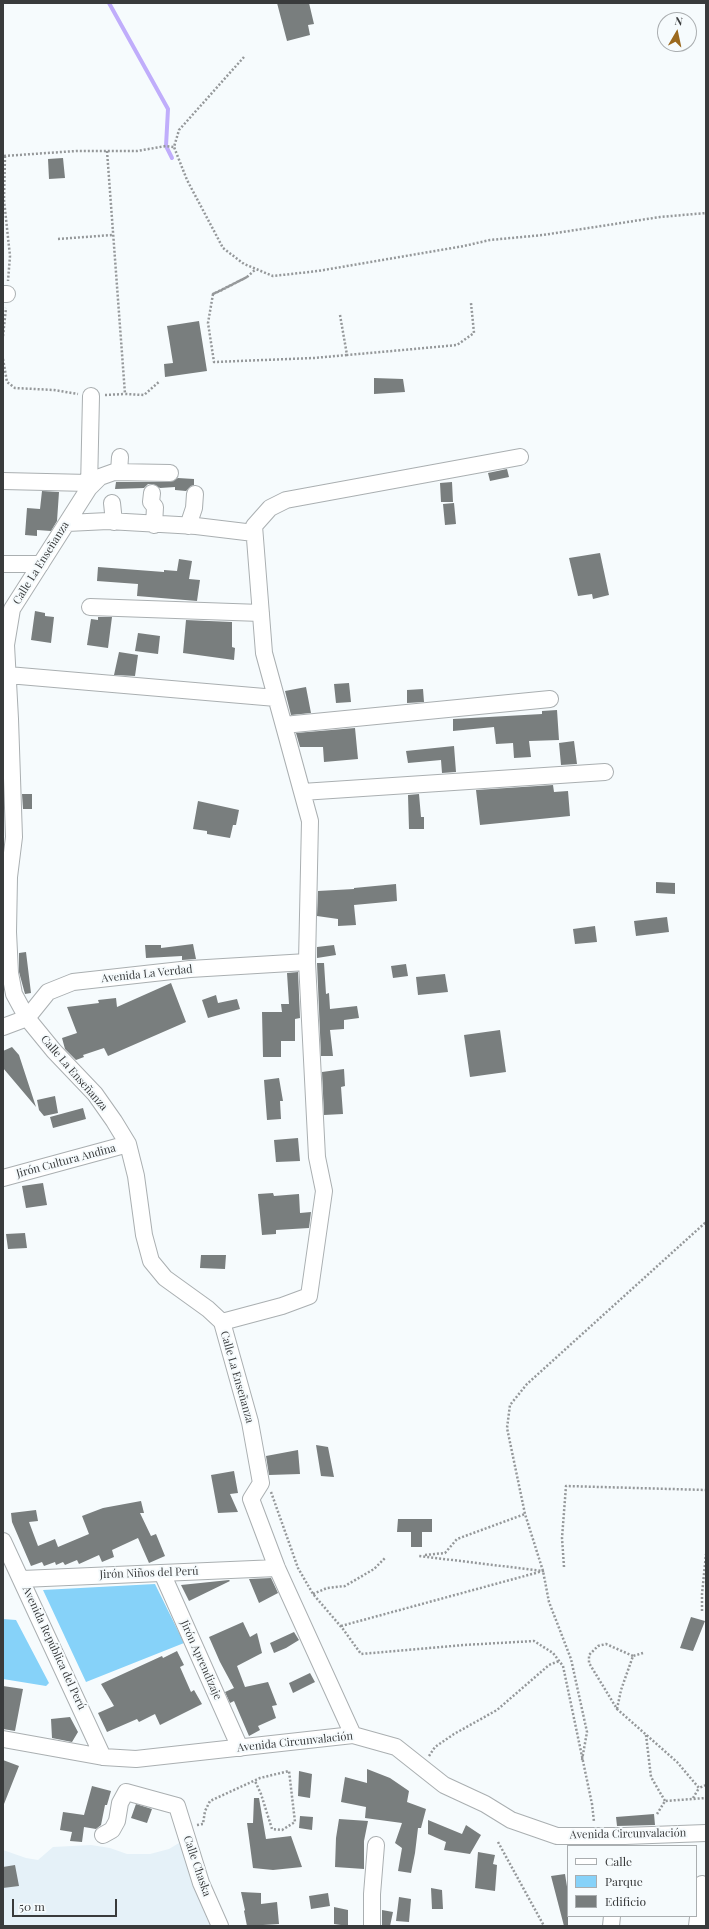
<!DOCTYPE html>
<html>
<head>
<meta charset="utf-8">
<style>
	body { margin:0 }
	#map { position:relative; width:709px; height:1929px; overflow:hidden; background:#f6fbfd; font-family:"Playfair Display",serif }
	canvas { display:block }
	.frame { position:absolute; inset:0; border:4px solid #393b3c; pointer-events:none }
	.legend { position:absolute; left:567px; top:1845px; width:130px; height:72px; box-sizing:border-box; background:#f6fbfd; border:1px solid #aaaeb0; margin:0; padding:5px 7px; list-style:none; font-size:12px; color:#393b3c }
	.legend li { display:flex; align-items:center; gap:8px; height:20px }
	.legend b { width:20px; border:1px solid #aaaeb0 }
	.north { position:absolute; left:657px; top:12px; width:40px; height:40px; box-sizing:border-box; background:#f6fbfd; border:1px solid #aaaeb0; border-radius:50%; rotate:9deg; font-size:11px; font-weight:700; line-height:16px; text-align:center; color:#393b3c }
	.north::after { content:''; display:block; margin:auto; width:14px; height:18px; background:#9b691e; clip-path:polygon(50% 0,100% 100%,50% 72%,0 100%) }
	.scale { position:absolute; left:12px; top:1899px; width:105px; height:18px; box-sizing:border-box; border:2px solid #393b3c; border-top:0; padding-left:5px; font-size:12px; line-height:14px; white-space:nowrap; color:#393b3c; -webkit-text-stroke:3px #f6fbfd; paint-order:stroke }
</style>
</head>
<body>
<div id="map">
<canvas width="709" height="1929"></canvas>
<div class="frame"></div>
<ul class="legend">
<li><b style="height:5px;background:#fff"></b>Calle</li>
<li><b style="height:11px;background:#86d2f9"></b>Parque</li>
<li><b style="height:11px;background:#797e7e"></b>Edificio</li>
</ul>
<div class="north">N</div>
<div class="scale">50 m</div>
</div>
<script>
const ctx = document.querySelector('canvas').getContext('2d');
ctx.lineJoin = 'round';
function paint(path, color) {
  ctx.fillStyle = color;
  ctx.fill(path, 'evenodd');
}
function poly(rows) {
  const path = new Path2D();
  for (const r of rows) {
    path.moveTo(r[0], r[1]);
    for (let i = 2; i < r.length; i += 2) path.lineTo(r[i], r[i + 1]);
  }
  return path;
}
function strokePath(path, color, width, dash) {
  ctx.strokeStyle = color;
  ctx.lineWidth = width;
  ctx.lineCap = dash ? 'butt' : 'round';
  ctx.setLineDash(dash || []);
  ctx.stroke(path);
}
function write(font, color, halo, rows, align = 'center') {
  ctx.font = font + ' "Playfair Display",serif';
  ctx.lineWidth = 4;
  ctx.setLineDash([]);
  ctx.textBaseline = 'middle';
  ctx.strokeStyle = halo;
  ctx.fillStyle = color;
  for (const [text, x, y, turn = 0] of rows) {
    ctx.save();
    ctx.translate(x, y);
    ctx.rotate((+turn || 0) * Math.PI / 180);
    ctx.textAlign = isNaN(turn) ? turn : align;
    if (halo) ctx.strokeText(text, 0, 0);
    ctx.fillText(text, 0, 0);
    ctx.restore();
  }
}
const built = poly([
	[179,1843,211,1926,3,1926,3,1850,26,1858,38,1860,53,1847,91,1845,110,1848,127,1854,150,1854,169,1849]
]);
const green = poly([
	[155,1584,184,1643,86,1682,43,1590],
	[3,1619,16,1620,49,1683,46,1686,3,1679]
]);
const stream = poly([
	[109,3,168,109,166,146,172,158]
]);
const building = poly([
	[277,3,309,3,314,24,308,25,310,35,287,41],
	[63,158,65,178,49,179,48,159],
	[199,321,207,371,165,377,164,364,173,363,167,326],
	[374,378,403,379,405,392,374,394],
	[507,469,509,477,490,481,488,473],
	[178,478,194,479,194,485,191,486,186,491,175,490,175,487,160,488,153,484,148,484,144,488,115,489,116,482,170,482],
	[452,482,453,502,441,502,440,483],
	[42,491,59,492,57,521,51,531,37,530,37,536,25,535,27,508,40,509],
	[454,503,456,524,445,525,443,504],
	[600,553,609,595,593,599,592,594,578,596,569,558],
	[179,559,192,561,189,579,200,580,197,601,137,596,138,584,97,581,98,567,164,572,164,570,177,571],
	[35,611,45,613,45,616,54,617,51,643,31,640],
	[98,617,112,617,108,648,87,645,91,619,98,620],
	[186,620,232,622,232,647,235,648,234,660,183,653],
	[138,633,160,636,158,654,135,651],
	[119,652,138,655,135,676,114,675],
	[349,683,351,702,336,703,334,684],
	[306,687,311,713,291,715,285,691],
	[423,689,424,702,407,703,407,690],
	[557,710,559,740,529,741,531,757,514,758,513,743,496,744,494,727,453,731,453,719,542,714,542,711],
	[355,728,358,759,324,762,323,747,300,747,296,733],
	[574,741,577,764,561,765,559,743],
	[454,746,456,772,442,773,441,760,408,763,406,751],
	[553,785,554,792,568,791,570,816,480,825,476,790],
	[22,794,32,794,32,809,23,809],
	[419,794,421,817,424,817,424,829,409,829,408,795],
	[198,801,239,810,236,825,233,825,230,838,207,834,207,831,193,829],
	[656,882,675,883,675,894,656,893],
	[396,884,397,901,354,905,356,925,338,926,338,919,317,916,318,891,354,889,354,888],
	[667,917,669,932,636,936,634,921],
	[595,926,597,942,575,944,573,929],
	[193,944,196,959,182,960,182,956,146,958,145,945,161,945,161,948],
	[334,945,336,955,317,958,317,947],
	[26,952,31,993,25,994,19,972,19,953],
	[317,963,324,963,326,994,329,993,330,1009,357,1006,359,1018,344,1020,344,1029,330,1030,333,1056,321,1056],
	[406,964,408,976,393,978,391,966],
	[298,972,300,1018,295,1019,295,1041,281,1041,281,1057,263,1057,262,1012,282,1012,281,1004,289,1004,287,973],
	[445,974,448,992,418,995,416,977],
	[171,983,186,1022,108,1056,104,1048,83,1055,84,1057,76,1060,65,1049,62,1038,77,1033,67,1007,99,1003,98,1000,116,998,117,1007],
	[216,995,218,1003,237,999,240,1009,208,1018,202,1000],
	[500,1030,506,1072,470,1077,464,1035],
	[12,1047,19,1055,36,1107,3,1068,3,1051],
	[344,1069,345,1086,341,1087,343,1114,324,1115,322,1072],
	[279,1078,283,1101,280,1101,281,1119,267,1120,264,1080],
	[55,1096,58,1113,44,1116,39,1110,37,1100],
	[83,1108,86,1119,53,1128,50,1117],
	[298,1138,300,1161,276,1162,274,1140],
	[43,1183,47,1205,26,1208,22,1186],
	[273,1193,274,1196,299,1194,300,1213,311,1212,309,1228,276,1230,276,1234,262,1235,258,1194],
	[25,1233,27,1248,8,1249,6,1234],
	[201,1255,226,1255,225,1269,200,1268],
	[316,1445,328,1447,334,1477,321,1476],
	[298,1450,300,1474,269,1475,266,1456],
	[234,1471,238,1493,230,1494,238,1512,218,1513,211,1475],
	[141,1501,144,1513,140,1513,151,1536,156,1534,165,1556,149,1563,138,1538,112,1550,114,1557,102,1562,99,1555,79,1564,77,1560,65,1565,63,1562,56,1565,55,1562,44,1566,42,1562,31,1566,12,1522,11,1513,36,1510,38,1521,29,1522,38,1546,55,1539,58,1547,89,1534,82,1516,103,1508],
	[398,1519,432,1519,432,1532,422,1532,422,1547,411,1547,411,1532,397,1532],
	[271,1578,278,1593,259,1603,249,1579],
	[229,1580,230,1581,189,1601,181,1585],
	[691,1617,705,1621,693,1651,680,1648],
	[243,1622,250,1637,257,1633,262,1653,237,1666,245,1687,268,1682,277,1705,272,1706,276,1718,258,1726,260,1730,249,1736,234,1701,230,1703,225,1692,234,1688,220,1662,209,1637],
	[294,1632,299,1640,286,1648,274,1653,270,1643],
	[177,1651,184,1665,180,1667,191,1692,194,1690,202,1704,160,1725,155,1714,139,1722,137,1719,107,1732,98,1713,114,1706,101,1684,162,1656,163,1658],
	[310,1673,315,1682,293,1693,289,1683],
	[3,1686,23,1689,15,1731,3,1729],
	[70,1717,78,1732,72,1742,52,1738,51,1719],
	[3,1760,19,1766,4,1804,3,1804],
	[367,1769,390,1778,409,1791,407,1802,426,1809,421,1828,418,1828,415,1853,411,1873,398,1871,402,1848,395,1843,402,1823,365,1818,366,1807,341,1802,345,1777,367,1783],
	[299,1771,312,1774,310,1798,298,1796],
	[92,1786,111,1791,107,1805,105,1805,101,1825,96,1829,84,1827,82,1842,70,1841,72,1832,60,1830,63,1812,84,1815],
	[254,1798,259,1798,266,1839,291,1836,302,1867,273,1870,253,1868,247,1823,253,1823],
	[136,1804,152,1809,147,1823,131,1818],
	[654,1814,655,1825,617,1826,616,1817],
	[300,1816,313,1817,312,1830,299,1828],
	[339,1819,368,1821,364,1841,364,1869,335,1867,336,1838],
	[428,1820,462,1834,466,1825,481,1835,470,1854,444,1850,446,1842,428,1834],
	[478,1852,495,1855,493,1864,497,1865,495,1891,475,1888],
	[15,1865,19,1886,3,1888,3,1867],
	[565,1874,568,1893,568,1926,564,1926,551,1876],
	[431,1888,442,1890,443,1909,432,1909],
	[241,1892,261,1893,261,1904,277,1902,279,1924,247,1926,244,1911,245,1910],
	[328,1893,330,1906,311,1909,309,1896],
	[399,1897,411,1899,409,1922,396,1921],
	[334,1907,348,1910,348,1926,334,1924],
	[382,1910,393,1912,390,1926,382,1926]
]);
const path = poly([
	[244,57,179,130,174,147,187,180,223,248,244,264,273,276,318,271,464,246,490,240,543,235,660,217,706,213],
	[107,151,125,394,144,395,160,381],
	[4,156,76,151,137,151,166,146,174,147],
	[5,156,4,200,10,256,8,281],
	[58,239,112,235],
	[247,277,256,269],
	[213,294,220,291,247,277,213,294,208,323,214,362,314,358,347,355],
	[340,315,347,355,392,351,457,345,474,333,471,303],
	[3,336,6,308],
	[3,359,7,382,15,388,54,390,78,394],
	[105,395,125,394],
	[271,1492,298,1568,313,1594,343,1629,361,1654,464,1645,534,1641,553,1653,563,1666,592,1804,594,1822],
	[425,1555,445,1553,457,1539,525,1514],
	[564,1567,562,1538,566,1486,706,1490],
	[313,1594,327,1588,345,1586,374,1569,385,1558],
	[702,1611,702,1594,706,1554],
	[341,1626,543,1571,419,1556],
	[633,1656,606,1644,598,1646,589,1655,589,1663,617,1709,677,1762,699,1788,706,1785],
	[617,1709,621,1690,633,1656,643,1653],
	[646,1735,651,1777,665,1801],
	[429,1756,435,1747,454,1734,497,1710,549,1665,559,1661],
	[582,1760,587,1732,571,1659,549,1602,543,1571,525,1514,507,1428,510,1405,527,1384,706,1222],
	[693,1798,699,1788],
	[657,1814,665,1801,706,1798],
	[197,1825,203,1824,205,1811,210,1801,260,1778,289,1771,295,1822,282,1830,272,1829,261,1794,255,1781],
	[498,1842,544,1926]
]);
const minor = poly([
	[3,294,7,294],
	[91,396,89,488,12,609,6,645,10,719,14,837,9,877,8,932,10,973,14,994,27,1018,54,1051,95,1094,114,1121,128,1144,136,1176,144,1235,151,1261,165,1278,208,1309,222,1322,250,1422,261,1483,251,1499,277,1568,353,1735],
	[119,472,120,457],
	[3,481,89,483],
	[89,488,100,477,114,472,170,473],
	[152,493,151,502,155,507,154,525],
	[112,503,114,522],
	[67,523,108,521,196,526,254,533],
	[188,526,194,508,195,494],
	[3,564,41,564],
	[90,607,261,613],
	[8,675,276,698],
	[284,725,550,699],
	[302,792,605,772],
	[3,1027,27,1018,48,992,73,982,190,969,307,962],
	[3,1178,128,1144],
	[222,1322,282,1306,309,1296,324,1191,317,1157,307,962,310,821,264,653,254,526,270,508,286,500,520,457],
	[3,1541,103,1757],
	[162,1573,240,1748],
	[22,1579,277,1568],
	[3,1739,103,1757,136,1759,353,1735,396,1747,444,1785,485,1804,511,1820,557,1836,625,1836,706,1833],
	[103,1835,112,1830,117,1821,120,1803,126,1792,177,1806,201,1883,220,1926],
	[372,1926,372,1894,376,1845],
	[611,1926,612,1916],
	[697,1926,702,1884]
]);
const streetNames = [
	["Calle La Enseñanza",41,563,-58],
	["Avenida La Verdad",147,974,-6],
	["Calle La Enseñanza",74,1073,49],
	["Jirón Cultura Andina",66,1161,-15],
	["Calle La Enseñanza",237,1377,74],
	["Jirón Niños del Perú",149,1573,-2],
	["Avenida República del Perú",54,1648,65],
	["Jirón Aprendizaje",201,1660,66],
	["Avenida Circunvalación",295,1742,-6],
	["Avenida Circunvalación",628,1834,-1],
	["Calle Chaska",197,1866,71]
];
paint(built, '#e5f1f8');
paint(green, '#86d2f9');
strokePath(stream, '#c0adfb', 4);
paint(building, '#797e7e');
strokePath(minor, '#aaafb1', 18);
strokePath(path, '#95989a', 2.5, [2, 2]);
strokePath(minor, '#fff', 16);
write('11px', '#393b3c', '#f6fbfd', streetNames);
</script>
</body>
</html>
